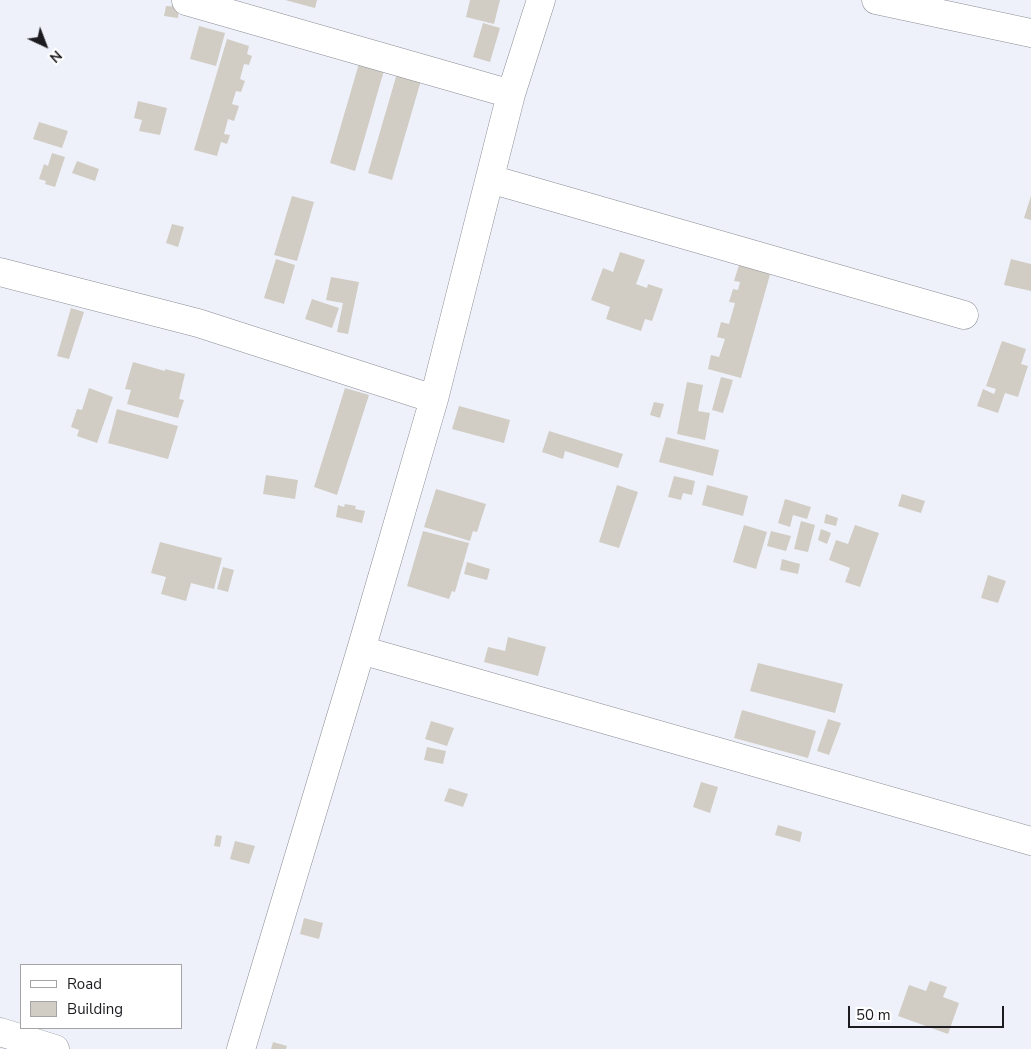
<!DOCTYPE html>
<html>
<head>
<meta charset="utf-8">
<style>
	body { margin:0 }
	#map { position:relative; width:1031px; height:1049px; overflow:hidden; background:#eff1fa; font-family:"Nunito Sans",sans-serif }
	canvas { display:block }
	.legend { position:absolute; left:20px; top:964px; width:162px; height:65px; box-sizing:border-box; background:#fff; border:1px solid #a4a4a6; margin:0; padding:6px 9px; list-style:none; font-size:15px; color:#1c1c20 }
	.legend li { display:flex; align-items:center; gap:10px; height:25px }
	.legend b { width:25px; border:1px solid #a4a4a6 }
	.north { position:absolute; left:20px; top:20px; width:50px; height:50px; -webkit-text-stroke:4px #fff; paint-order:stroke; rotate:137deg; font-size:14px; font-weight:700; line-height:20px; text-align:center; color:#1c1c20 }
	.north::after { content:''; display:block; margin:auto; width:18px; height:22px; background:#1c1c20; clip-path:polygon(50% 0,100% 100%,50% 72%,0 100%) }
	.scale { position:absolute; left:848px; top:1006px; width:156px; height:22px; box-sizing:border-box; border:2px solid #1c1c20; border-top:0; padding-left:6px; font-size:15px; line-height:18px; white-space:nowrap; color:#1c1c20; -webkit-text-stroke:4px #fff; paint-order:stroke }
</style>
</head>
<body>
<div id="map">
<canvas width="1031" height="1049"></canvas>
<ul class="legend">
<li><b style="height:6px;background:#fff"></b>Road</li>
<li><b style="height:14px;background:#d1cdc4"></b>Building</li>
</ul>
<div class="north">N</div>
<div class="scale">50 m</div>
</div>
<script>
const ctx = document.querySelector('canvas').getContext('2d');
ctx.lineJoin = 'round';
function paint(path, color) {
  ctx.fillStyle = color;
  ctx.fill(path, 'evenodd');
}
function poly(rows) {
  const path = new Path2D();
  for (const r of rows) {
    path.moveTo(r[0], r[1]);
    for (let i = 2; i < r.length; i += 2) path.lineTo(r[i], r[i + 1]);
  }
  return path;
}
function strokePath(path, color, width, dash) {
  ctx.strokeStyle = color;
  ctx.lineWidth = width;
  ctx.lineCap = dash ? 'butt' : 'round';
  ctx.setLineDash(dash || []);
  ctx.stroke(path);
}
const building = poly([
	[285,0,317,0,315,8],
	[470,0,500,0,494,24,466,17],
	[166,6,179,7,178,18,164,16],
	[483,23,500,28,490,62,473,57],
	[199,26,225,33,216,66,190,59],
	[227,39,249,46,247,54,252,56,249,65,244,64,240,79,245,81,241,92,236,91,232,104,239,106,234,121,228,119,224,134,230,135,227,144,221,142,217,156,194,150],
	[360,60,385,67,355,171,330,163],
	[398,70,422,77,392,180,368,173],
	[138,101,167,108,160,135,139,131,142,120,134,118],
	[39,122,68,131,62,148,33,139],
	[52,153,65,157,55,187,45,184,46,181,39,179,44,164,48,166],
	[77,161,99,169,95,181,72,173],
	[292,196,314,202,297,261,274,255],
	[1031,196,1031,220,1024,218],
	[172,224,184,227,178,247,166,243],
	[620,252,645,260,636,284,647,288,648,284,663,289,652,321,645,319,641,331,606,319,610,307,591,300,603,268,613,272],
	[276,259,295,265,284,304,264,298],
	[1011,259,1031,264,1031,291,1004,285],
	[740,262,771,271,741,378,708,369,711,355,719,357,725,339,717,337,721,322,729,324,735,303,729,302,733,289,738,290,740,282,734,281],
	[331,277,359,282,348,334,337,332,343,303,326,300],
	[312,299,339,308,332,328,305,319],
	[71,308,84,312,69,359,57,356],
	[1002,341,1026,349,1021,364,1028,366,1018,397,1005,393,998,413,977,406,983,389,994,394,996,389,986,386],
	[133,362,165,371,165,369,185,374,179,399,184,400,178,418,127,404,131,390,125,389],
	[721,377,733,380,723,413,712,410],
	[687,382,703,385,698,411,710,413,705,440,677,434],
	[89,388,113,397,97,443,77,436,79,430,71,427,77,409,82,410],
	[345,388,369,395,337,495,314,487],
	[654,402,664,404,660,418,650,415],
	[459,406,510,420,504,443,452,429],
	[117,409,178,426,168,459,108,443],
	[549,431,623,454,618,468,565,451,563,459,542,452],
	[666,437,719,450,713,476,659,462],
	[266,475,298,480,295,499,263,494],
	[674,476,695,481,692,495,683,493,681,500,668,497],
	[617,485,638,492,619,548,599,542],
	[707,485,748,496,743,516,702,505],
	[436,489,486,504,477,532,473,531,470,541,424,527],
	[902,494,925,501,921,513,898,506],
	[785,499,811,507,807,519,793,515,790,527,778,523],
	[345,504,356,506,355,509,365,511,362,523,336,517,338,505,344,507],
	[826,514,838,518,836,526,824,523],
	[801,521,815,525,808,552,794,549],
	[744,525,767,532,756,569,733,562],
	[855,525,879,533,860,587,845,582,850,568,829,560,836,540,848,544],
	[821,529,831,533,827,544,818,540],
	[423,531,469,543,455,592,452,591,449,599,407,586],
	[771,531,791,536,786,551,767,546],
	[160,542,222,558,214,589,191,583,186,601,161,594,166,577,151,573],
	[782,559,800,564,798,574,780,570],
	[467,562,490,569,487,580,464,574],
	[223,567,234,570,228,592,217,589],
	[988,575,1006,581,998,603,981,598],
	[508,637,546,647,538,676,484,662,488,647,505,651],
	[758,663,843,684,835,713,750,691],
	[742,710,816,731,808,758,734,738],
	[828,719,841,723,829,755,817,751],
	[431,721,454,728,447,746,425,739],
	[427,747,446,751,443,764,424,760],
	[701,782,718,787,710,813,693,807],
	[449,788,468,794,463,807,444,801],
	[778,825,802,832,800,842,775,835],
	[216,835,222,836,220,847,214,846],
	[235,841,255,846,249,864,230,859],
	[304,918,323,923,319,939,300,934],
	[930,981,947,987,943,997,959,1003,948,1034,898,1016,909,985,926,991],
	[273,1042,287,1046,286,1049,271,1049]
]);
const minor = poly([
	[876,0,1031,33],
	[186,1,511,94],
	[490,179,964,315],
	[0,272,198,323,434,399],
	[361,650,1031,841],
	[0,1032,55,1049],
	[241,1049,361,650,434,399,511,94,541,0]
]);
paint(building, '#d1cdc4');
strokePath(minor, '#8b8d95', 29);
strokePath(minor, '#fff', 28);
</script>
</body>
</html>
